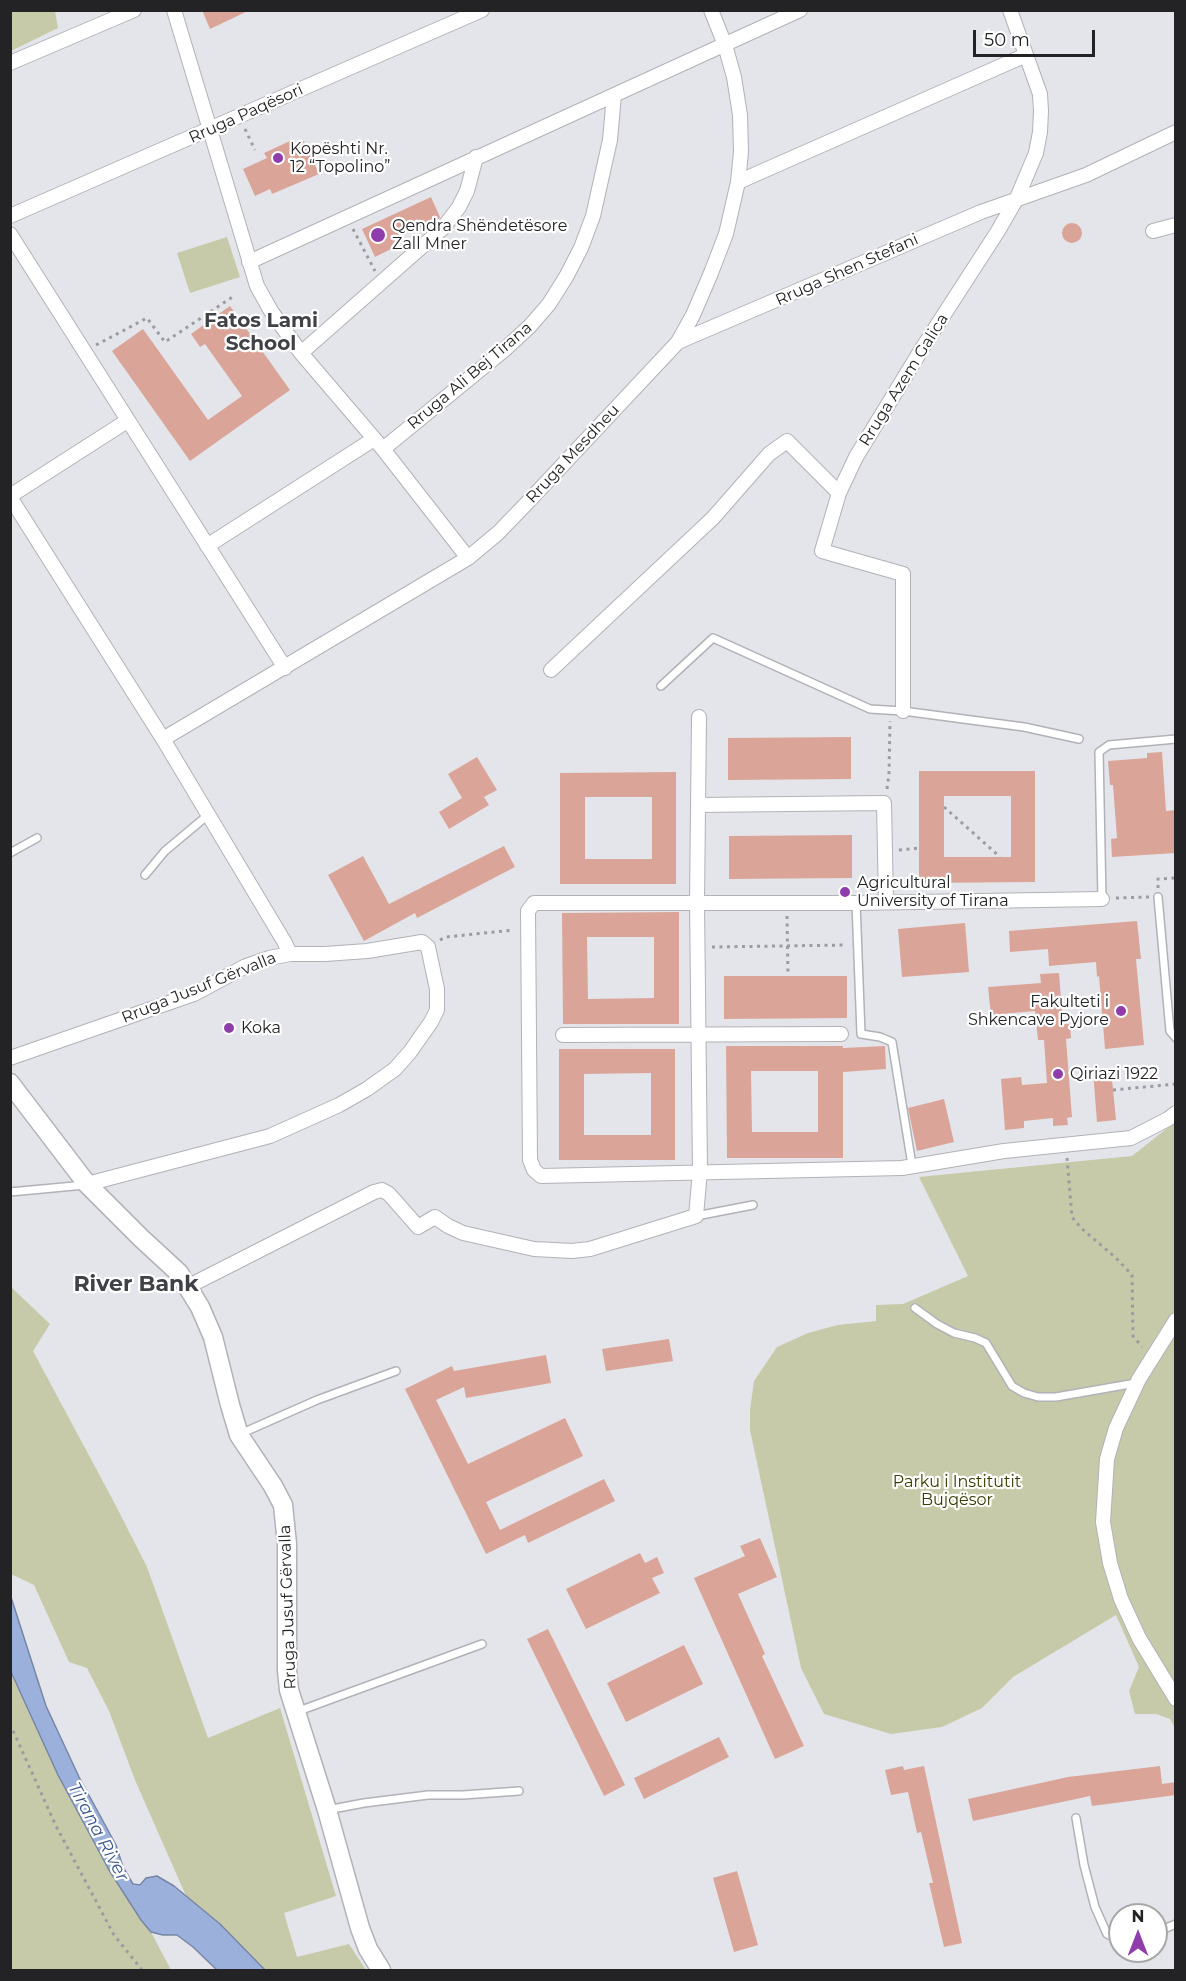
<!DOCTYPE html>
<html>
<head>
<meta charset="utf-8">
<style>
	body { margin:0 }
	#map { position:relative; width:1186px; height:1981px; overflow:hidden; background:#e4e5eb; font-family:Montserrat,sans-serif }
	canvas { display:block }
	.frame { position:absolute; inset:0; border:12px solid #232326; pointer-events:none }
	.north { position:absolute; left:1108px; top:1903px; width:60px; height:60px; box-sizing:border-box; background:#fff; border:2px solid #a7a7a8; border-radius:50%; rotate:0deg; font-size:16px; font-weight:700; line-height:24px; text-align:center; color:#232326 }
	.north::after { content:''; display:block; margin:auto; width:21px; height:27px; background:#8f3dab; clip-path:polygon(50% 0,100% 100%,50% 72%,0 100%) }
	.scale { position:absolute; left:973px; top:30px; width:122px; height:27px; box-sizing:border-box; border:3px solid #232326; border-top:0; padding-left:8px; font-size:18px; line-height:21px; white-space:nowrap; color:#232326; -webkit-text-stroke:4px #fff; paint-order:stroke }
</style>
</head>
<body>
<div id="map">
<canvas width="1186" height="1981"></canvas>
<div class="frame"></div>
<div class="north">N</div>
<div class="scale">50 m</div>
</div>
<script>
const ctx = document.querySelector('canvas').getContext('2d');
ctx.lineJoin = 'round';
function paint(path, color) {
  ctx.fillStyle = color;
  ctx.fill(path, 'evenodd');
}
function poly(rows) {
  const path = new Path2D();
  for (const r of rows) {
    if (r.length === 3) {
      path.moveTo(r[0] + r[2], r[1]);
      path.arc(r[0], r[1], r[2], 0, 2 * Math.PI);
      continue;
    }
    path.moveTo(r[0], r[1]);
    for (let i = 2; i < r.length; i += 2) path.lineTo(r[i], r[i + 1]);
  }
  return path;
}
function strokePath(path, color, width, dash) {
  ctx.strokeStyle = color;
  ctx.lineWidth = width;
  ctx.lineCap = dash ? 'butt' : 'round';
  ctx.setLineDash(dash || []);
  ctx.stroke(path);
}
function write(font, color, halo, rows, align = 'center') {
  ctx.font = font + ' Montserrat,sans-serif';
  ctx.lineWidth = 4.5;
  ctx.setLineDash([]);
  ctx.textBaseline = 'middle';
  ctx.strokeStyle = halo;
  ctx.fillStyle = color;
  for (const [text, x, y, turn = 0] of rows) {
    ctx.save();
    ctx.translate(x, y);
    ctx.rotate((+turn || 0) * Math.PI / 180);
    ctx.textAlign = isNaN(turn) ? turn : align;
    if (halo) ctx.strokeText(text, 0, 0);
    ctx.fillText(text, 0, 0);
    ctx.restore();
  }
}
const green = poly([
	[11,10,55,11,58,28,11,51],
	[227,237,240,277,190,293,177,253],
	[1175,1122,1175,1728,1170,1719,1156,1714,1135,1714,1129,1691,1139,1667,1116,1615,1013,1677,982,1708,942,1727,891,1734,824,1714,801,1668,750,1430,750,1410,754,1381,777,1347,808,1333,838,1325,876,1321,876,1305,903,1304,968,1276,919,1177,1132,1156],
	[10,1286,50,1324,33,1351,115,1504,147,1567,208,1738,280,1708,336,1896,284,1913,297,1957,349,1944,366,1970,265,1970,220,1924,186,1896,135,1780,109,1711,87,1668,69,1662,34,1585,11,1574],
	[10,1672,58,1775,109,1870,141,1920,151,1932,171,1970,11,1970]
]);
const water = poly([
	[10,1594,46,1706,79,1777,116,1845,123,1867,133,1884,140,1885,146,1878,157,1876,174,1886,220,1924,265,1970,217,1970,193,1947,177,1935,163,1935,151,1932,141,1920,109,1870,58,1775,11,1672,10,1594]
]);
const building = poly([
	[202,10,250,10,210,29],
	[290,141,292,146,304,141,319,174,272,194,270,189,255,196,243,169,267,158,264,153],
	[431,197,440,217,439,219,394,239,397,246,375,257,362,229],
	[1072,233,10],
	[230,306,290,390,190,461,112,351,143,329,208,420,242,396,205,344,200,347,191,334],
	[851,737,851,779,728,780,728,738],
	[1162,752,1166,811,1176,810,1176,853,1112,857,1111,839,1117,838,1113,785,1110,785,1108,761,1147,758,1147,753],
	[477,757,497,790,484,797,489,805,449,829,439,812,462,798,448,774],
	[919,771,1035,771,1035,882,919,883],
	[944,796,1011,796,1011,857,944,857],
	[676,772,676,884,560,884,560,773],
	[585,797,652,797,652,859,585,859],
	[852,835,852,878,729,879,729,836],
	[504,846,515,867,417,918,415,913,364,941,328,875,363,856,389,904],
	[679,912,679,1024,563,1024,562,913],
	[587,937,654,937,654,998,588,999],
	[1137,921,1141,959,1136,959,1144,1045,1105,1049,1099,976,1097,977,1096,962,1049,966,1048,949,1010,952,1009,931],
	[965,923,969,972,902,977,898,929],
	[1059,973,1063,1024,1070,1024,1071,1038,1066,1039,1072,1117,1067,1118,1068,1125,1053,1126,1053,1118,1024,1121,1024,1128,1005,1130,1001,1079,1021,1077,1022,1085,1047,1083,1044,1040,1038,1040,1035,1011,991,1015,988,987,1041,983,1040,974],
	[724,976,847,976,847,1018,724,1019],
	[726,1046,843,1046,843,1048,885,1046,886,1069,843,1072,843,1158,727,1158],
	[751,1071,818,1071,818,1132,752,1132],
	[559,1049,675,1049,675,1160,559,1160],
	[651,1073,651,1135,584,1135,584,1074],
	[1111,1069,1116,1120,1097,1122,1093,1071],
	[944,1099,954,1142,917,1151,908,1108],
	[669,1339,673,1361,606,1371,602,1349],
	[546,1355,551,1383,466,1398,464,1387,436,1400,468,1464,565,1418,583,1456,486,1502,500,1530,604,1479,615,1501,528,1543,525,1535,486,1554,405,1389,452,1366,454,1371],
	[760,1538,777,1577,738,1594,765,1654,762,1656,804,1746,775,1759,694,1578,745,1556,740,1546],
	[640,1553,645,1563,657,1557,664,1573,652,1578,660,1593,586,1629,566,1589],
	[548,1629,625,1785,604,1796,527,1639],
	[684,1645,703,1684,626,1722,607,1683],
	[719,1737,729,1757,644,1799,634,1778],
	[903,1766,904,1770,924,1766,962,1943,944,1947,929,1883,933,1883,921,1832,917,1833,908,1792,891,1795,885,1770],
	[1160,1766,1162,1784,1176,1782,1176,1795,1092,1806,1090,1796,973,1821,968,1799,1068,1777],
	[737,1871,758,1945,734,1952,713,1878]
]);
const path = poly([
	[245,129,255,150],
	[353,229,375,271],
	[96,345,147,318,165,342,234,296],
	[268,346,279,348],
	[887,789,889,774,890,721],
	[944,807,1000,857],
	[899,850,919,848],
	[1158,888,1158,879,1176,878],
	[1116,898,1149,897],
	[787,916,788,976],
	[440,940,446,937,514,930],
	[712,947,847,945],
	[1113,1090,1176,1084],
	[1067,1158,1072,1217,1081,1228,1116,1258,1132,1275,1133,1336,1142,1347],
	[10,1724,56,1826,114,1935,142,1970]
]);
const lane = poly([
	[661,686,713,638,870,709,903,711,1024,727,1079,739],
	[10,853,37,838],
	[145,875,165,851,208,815],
	[1158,897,1170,1031,1176,1038],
	[1102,899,1099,752,1109,745,1176,739],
	[856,903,861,1034,880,1037,892,1042,912,1165],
	[10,1192,85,1185],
	[696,1216,753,1205],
	[915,1308,937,1324,954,1333,975,1338,986,1343,1012,1386,1024,1393,1038,1397,1056,1397,1136,1383],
	[240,1434,317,1400,396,1371],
	[296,1712,482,1644],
	[327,1810,364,1803,428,1795,463,1795,519,1791],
	[1076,1818,1084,1865,1095,1907,1107,1934,1120,1940],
	[1156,1932,1176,1924]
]);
const street = poly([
	[174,10,257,286,271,311,301,353,383,449,468,558],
	[10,63,134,10],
	[738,182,1026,55],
	[10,216,482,10],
	[1153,231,1176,225],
	[10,234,285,668],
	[249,262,800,10],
	[678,342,981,212,1086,175,1176,132],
	[301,353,443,228,459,207,467,191,476,157],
	[383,449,504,350,530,326,549,304,566,277,581,248,593,216,610,140,614,95],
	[10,496,127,421],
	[10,497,163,739,285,943,290,954],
	[207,546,374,439],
	[551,670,713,518,769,454,787,441,839,493],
	[903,711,903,574,822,551,839,493,856,457,923,347,998,231,1017,198,1036,153,1040,132,1041,111,1040,94,1010,10],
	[163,739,468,558,498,533,526,504,678,342,693,315,711,273,726,234,738,182,741,152,740,115,734,77,725,45,711,10],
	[698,805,884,803,886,902],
	[1102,899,856,903,534,903,528,911,530,1160,534,1170,541,1176,902,1168,1004,1151,1131,1138,1168,1119,1176,1113],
	[563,1035,841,1034],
	[10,1058,194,994,246,966,269,958,290,954,325,954,367,951,422,942,428,947,437,989,437,1010,431,1022,410,1052,395,1069,367,1089,339,1105,270,1136,87,1184],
	[189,1286,374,1192,382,1190,389,1194,418,1227,435,1217,448,1226,463,1233,534,1249,572,1251,590,1249,696,1216,700,1171,697,902,699,717],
	[1176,1320,1139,1379,1116,1428,1107,1459,1103,1522,1110,1563,1121,1599,1139,1638,1176,1699]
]);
const secondary = poly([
	[10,1083,87,1184,141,1238,179,1273,200,1307,213,1337,230,1405,239,1435,273,1486,283,1505,287,1544,287,1670,289,1690,327,1810,360,1928,368,1949,381,1970]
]);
const markers = [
	[278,158,6,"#8f3dab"],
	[378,235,8,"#8f3dab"],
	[845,892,6,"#8f3dab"],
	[1121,1011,6,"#8f3dab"],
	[229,1028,6,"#8f3dab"],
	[1058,1074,6,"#8f3dab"]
];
const streetNames = [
	["Rruga Paqësori",246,114,-24],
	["Rruga Shen Stefani",847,270,-24],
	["Rruga Ali Bej Tirana",470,376,-40],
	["Rruga Azem Galica",904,380,-58],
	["Rruga Mesdheu",573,454,-47],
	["Rruga Jusuf Gërvalla",199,988,-22],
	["Rruga Jusuf Gërvalla",288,1607,-92]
];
const poiNames = [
	["Kopështi Nr.",290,149],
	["12 “Topolino”",290,167],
	["Qendra Shëndetësore",392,226],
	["Zall Mner",392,244],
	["Agricultural",857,883],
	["University of Tirana",857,901],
	["Fakulteti i",1109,1002,"right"],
	["Shkencave Pyjore",1109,1020,"right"],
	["Koka",241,1028],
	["Qiriazi 1922",1070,1074]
];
const parkNames = [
	["Parku i Institutit",957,1482],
	["Bujqësor",957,1500]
];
const waterNames = [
	["Tirana River",98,1832,62]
];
const quarterNames = [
	["Fatos Lami",261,321],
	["School",261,344]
];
const districtNames = [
	["River Bank",136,1285]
];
paint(green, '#c7caa8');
paint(water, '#9bb1db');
strokePath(water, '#7786a5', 1.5);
paint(building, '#daa598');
strokePath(lane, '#b1b2b8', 10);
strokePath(street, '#b1b2b8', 16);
strokePath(secondary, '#b1b2b8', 21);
strokePath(path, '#9b9ca1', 3, [3, 4.5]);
strokePath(lane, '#fff', 7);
strokePath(street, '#fff', 14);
strokePath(secondary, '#fff', 18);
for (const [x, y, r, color] of markers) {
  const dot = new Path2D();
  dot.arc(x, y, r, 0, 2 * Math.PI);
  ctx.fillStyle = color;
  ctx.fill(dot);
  strokePath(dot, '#fff', 2);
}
write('16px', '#232326', '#fff', streetNames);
write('16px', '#232326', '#fff', poiNames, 'left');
write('16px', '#3a3c00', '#fff', parkNames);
write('italic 18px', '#3a568c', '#fff', waterNames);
write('bold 20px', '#404146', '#fff', quarterNames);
write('bold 22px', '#404146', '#fff', districtNames);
</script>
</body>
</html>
